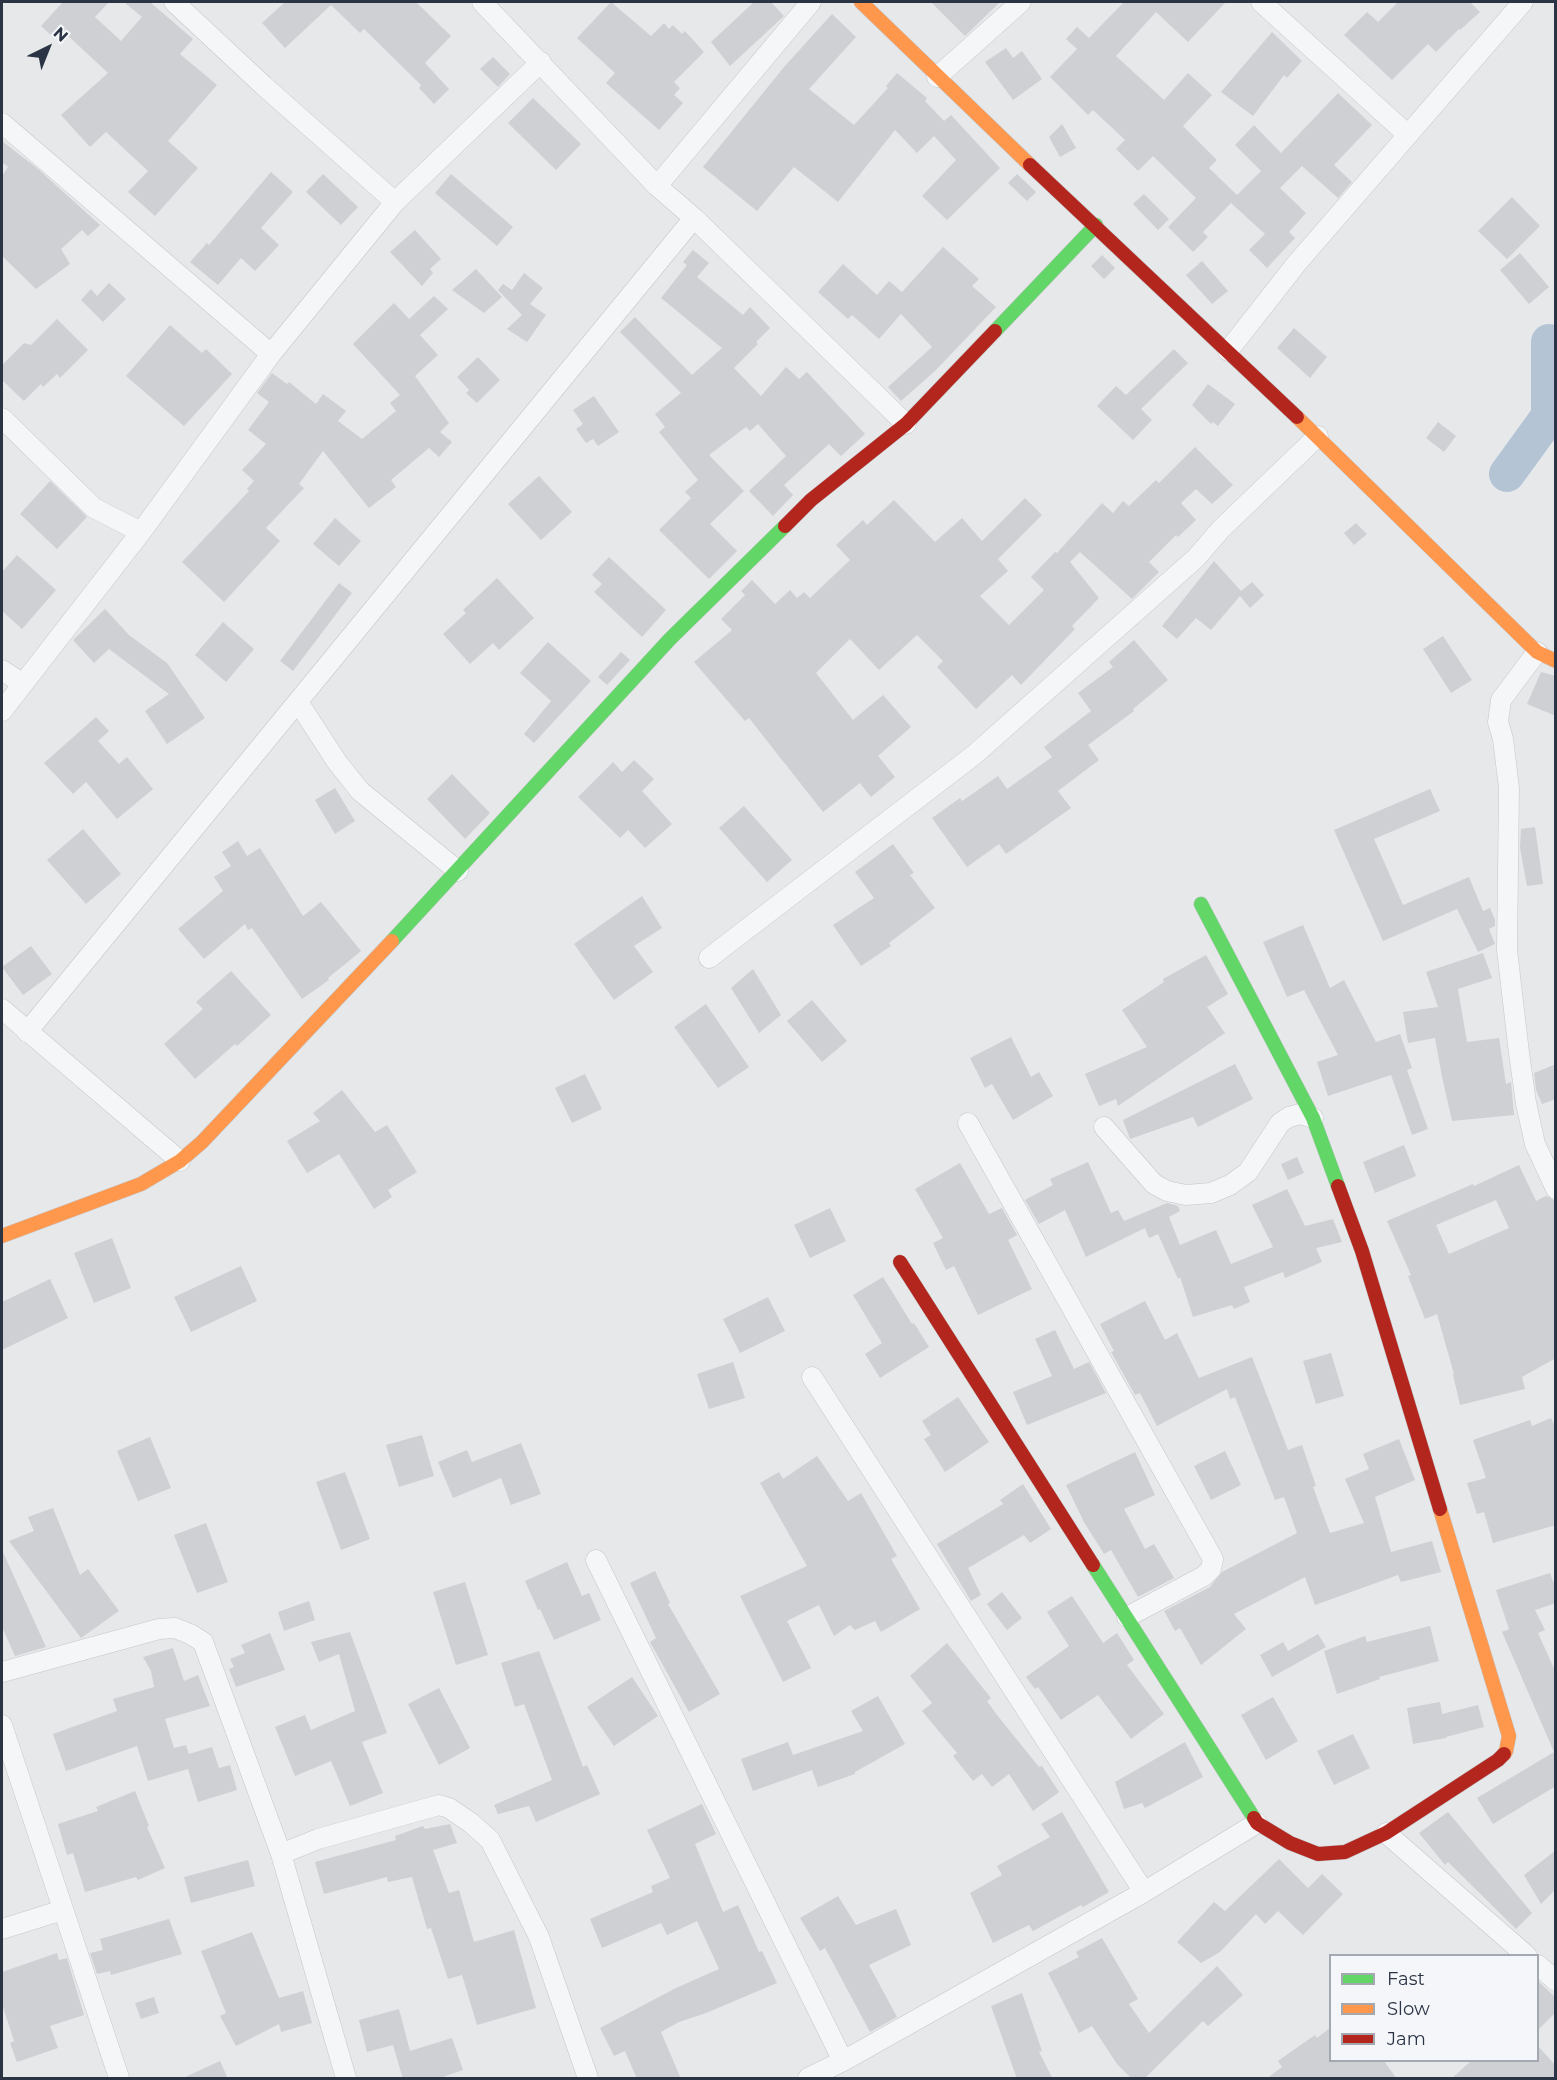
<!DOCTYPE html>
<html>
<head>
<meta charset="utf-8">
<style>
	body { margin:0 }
	#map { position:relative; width:1557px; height:2080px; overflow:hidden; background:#e6e8ea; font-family:Montserrat,sans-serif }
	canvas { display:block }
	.frame { position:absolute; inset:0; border:3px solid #2b3445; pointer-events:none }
	.legend { position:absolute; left:1329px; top:1954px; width:210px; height:108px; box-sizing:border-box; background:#f4f6f9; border:2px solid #a4a8b1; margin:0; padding:8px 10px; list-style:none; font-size:18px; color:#2b3445 }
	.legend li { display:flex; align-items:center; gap:12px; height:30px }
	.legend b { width:30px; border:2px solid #a4a8b1 }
	.north { position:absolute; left:18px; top:18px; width:60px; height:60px; -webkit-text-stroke:4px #f4f6f9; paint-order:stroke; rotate:43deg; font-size:16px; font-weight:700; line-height:24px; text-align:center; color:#2b3445 }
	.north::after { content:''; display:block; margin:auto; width:21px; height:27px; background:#2b3445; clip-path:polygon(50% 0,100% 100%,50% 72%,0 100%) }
</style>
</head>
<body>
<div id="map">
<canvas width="1557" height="2080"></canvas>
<div class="frame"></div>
<ul class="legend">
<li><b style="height:8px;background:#63d668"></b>Fast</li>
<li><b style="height:8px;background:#ff974d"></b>Slow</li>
<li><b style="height:8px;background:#b3261e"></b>Jam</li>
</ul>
<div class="north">N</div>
</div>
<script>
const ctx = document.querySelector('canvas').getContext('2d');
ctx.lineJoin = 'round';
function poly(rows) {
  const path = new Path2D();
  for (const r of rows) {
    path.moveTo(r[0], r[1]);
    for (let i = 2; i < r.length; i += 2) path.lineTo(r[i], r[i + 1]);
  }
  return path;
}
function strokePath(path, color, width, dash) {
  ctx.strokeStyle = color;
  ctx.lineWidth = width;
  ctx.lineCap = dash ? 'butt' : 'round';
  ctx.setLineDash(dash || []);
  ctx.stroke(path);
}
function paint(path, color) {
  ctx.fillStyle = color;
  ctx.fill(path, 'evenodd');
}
const river = poly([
	[1507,474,1549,416,1549,342,1556,343]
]);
const building = poly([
	[63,2,109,2,95,17,121,41,142,17,124,2,150,2,193,39,180,54,217,85,168,141,198,168,155,216,128,192,148,171,106,132,90,147,61,115,108,73,63,31,55,39,41,26],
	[285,2,416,2,451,36,425,63,449,89,434,104,419,88,421,85,364,29,360,33,331,5,285,48,262,23],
	[611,2,651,36,664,23,669,29,673,25,682,34,685,31,704,52,674,82,680,88,674,95,683,103,659,130,606,83,615,73,577,38],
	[754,2,771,2,784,16,730,66,711,42],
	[931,2,1000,2,965,36],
	[1124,2,1226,2,1188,42,1156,12,1116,56,1164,100,1188,73,1212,95,1183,126,1217,160,1209,168,1237,195,1261,171,1235,145,1254,125,1281,153,1338,93,1372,125,1334,165,1352,182,1338,198,1302,166,1280,188,1306,213,1289,232,1295,238,1267,268,1249,250,1265,234,1231,203,1203,232,1208,237,1193,252,1168,227,1196,198,1153,156,1138,171,1116,149,1125,140,1093,110,1088,115,1050,77,1077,49,1066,39,1077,27,1089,38],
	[1398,2,1470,2,1480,12,1460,30,1459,29,1436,52,1428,44,1392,80,1344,35,1367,12,1378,22],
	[832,14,856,37,809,89,854,125,888,88,886,86,897,73,927,98,925,101,944,121,951,115,1000,168,947,220,922,196,956,160,934,136,917,153,895,130,838,202,794,167,757,211,703,167,784,67],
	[1272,32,1302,61,1287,78,1284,75,1253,116,1221,92],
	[1006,48,1013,58,1022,51,1042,79,1013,100,985,62],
	[493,57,510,74,498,87,480,69],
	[533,98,581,144,556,170,508,123],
	[1062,124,1076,148,1060,157,1049,137],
	[2,141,38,169,100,225,88,236,82,230,61,249,70,264,36,289,2,256,2,176,8,167,2,162],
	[271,172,293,192,261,228,279,245,255,271,241,258,218,285,190,262,207,243,209,245],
	[323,174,358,207,341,225,306,192],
	[451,174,513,227,497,246,435,193],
	[1017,174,1036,192,1027,201,1008,183],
	[1144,194,1169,219,1158,230,1133,204],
	[1512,197,1540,226,1507,259,1478,231],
	[415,230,441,259,430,269,433,273,422,286,390,252],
	[943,247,979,279,972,286,996,307,935,371,901,401,888,387,932,347,901,314,879,339,852,315,848,319,818,292,843,264,877,295,889,281,902,292],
	[693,250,709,263,697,277,743,315,750,307,770,328,756,342,758,344,734,368,761,396,786,367,799,379,807,372,865,434,841,456,829,444,784,485,793,495,773,516,749,491,786,456,758,424,750,431,746,427,709,455,744,491,710,524,737,551,709,579,659,530,691,498,685,492,698,480,659,432,665,427,655,414,681,393,620,332,635,317,692,375,722,348,661,298,687,265,683,262],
	[1520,253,1549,287,1529,304,1500,270],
	[1102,255,1115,268,1104,279,1091,266],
	[1202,261,1228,291,1212,304,1186,275],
	[476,269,502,297,484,313,452,290],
	[524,273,543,288,530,304,546,315,527,342,507,329,522,315,498,290,503,284,512,290],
	[109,283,126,299,103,322,81,300,91,289,97,296],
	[434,296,448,309,420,335,438,355,415,376,449,423,440,432,452,442,439,457,429,448,391,480,396,487,369,508,323,451,299,484,304,488,266,528,280,541,224,602,182,562,249,491,247,489,254,481,242,470,266,444,248,430,269,402,257,393,272,373,287,384,289,382,316,404,323,394,346,411,338,421,362,439,396,411,390,403,400,395,353,344,394,303,409,319],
	[57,319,88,350,60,378,57,374,43,387,41,384,24,401,2,380,2,365,24,343,31,345],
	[170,325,202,353,206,349,232,374,184,426,126,376],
	[1294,328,1327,357,1310,378,1277,348],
	[1174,349,1188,363,1141,409,1152,420,1133,440,1097,406,1116,386,1126,395],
	[478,357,500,380,477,403,466,393,469,390,457,377],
	[1208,384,1235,404,1218,426,1213,422,1211,424,1192,405],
	[594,396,619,432,598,446,593,439,586,443,576,429,583,424,573,410],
	[1438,422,1456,436,1444,452,1426,438],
	[1195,447,1233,485,1212,504,1196,489,1181,503,1196,520,1178,537,1176,535,1149,562,1159,572,1132,599,1080,552,1070,562,1099,598,1072,626,1075,629,1021,685,1012,675,976,709,937,667,943,661,917,635,879,670,850,639,816,673,853,720,883,695,911,727,878,756,895,777,871,797,860,783,823,812,749,718,745,721,694,662,732,630,721,619,745,595,741,591,752,580,775,604,790,590,797,598,804,592,810,598,850,560,836,545,863,520,867,525,894,500,935,542,962,518,982,541,1025,498,1042,515,998,559,1008,571,980,596,1009,625,1044,590,1031,577,1055,552,1057,553,1102,503,1113,513,1123,501,1129,506,1156,480,1159,483],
	[539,476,572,512,541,540,508,504],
	[50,481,87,517,57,549,20,514],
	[335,518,361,541,339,566,313,544],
	[1356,523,1367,534,1354,545,1344,533],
	[17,555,56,590,22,629,2,611,2,572],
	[609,557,666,610,642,637,594,592,602,584,592,575],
	[1214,561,1241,591,1252,582,1264,595,1250,608,1240,596,1211,630,1196,618,1177,639,1162,626],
	[497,578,534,618,499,650,493,643,470,664,443,634,466,613,463,610],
	[339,583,352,593,293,671,280,661],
	[105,609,129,635,167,663,205,718,167,744,145,711,169,694,109,649,94,663,73,640],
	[223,622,254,649,226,682,195,655],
	[1443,636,1472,680,1451,693,1423,649],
	[1134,640,1168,680,1133,709,1134,711,1088,745,1099,760,1058,791,1071,808,1006,854,999,844,967,867,932,818,960,798,962,801,998,776,1007,789,1052,757,1044,747,1091,711,1078,693,1113,667,1109,662],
	[548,642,591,681,534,743,524,734,551,701,520,673],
	[621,652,630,660,607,685,598,677],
	[1541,672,1556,676,1556,716,1527,704],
	[96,717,109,731,98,741,119,764,127,757,153,789,117,819,86,782,73,794,44,763],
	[634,760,654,779,642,791,672,824,645,848,628,830,620,838,578,797,613,762,622,772],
	[452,774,490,813,465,839,427,799],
	[335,788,355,821,335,834,315,800],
	[1430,789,1440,811,1374,839,1403,905,1469,877,1483,911,1490,908,1495,920,1495,926,1489,929,1495,944,1478,952,1457,909,1383,941,1334,830],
	[744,806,792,860,767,882,719,828],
	[1535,827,1543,884,1527,886,1520,848,1521,829],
	[83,829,121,874,86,904,47,860],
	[238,841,247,856,260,848,303,916,321,902,361,951,328,978,329,980,302,999,252,928,248,930,245,924,204,959,178,929,223,891,214,877,231,866,222,852],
	[893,844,914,873,910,875,935,908,889,943,891,946,861,966,833,925,874,898,855,872],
	[642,896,662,928,634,946,653,972,614,1000,574,944],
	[1303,925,1330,988,1344,980,1376,1042,1400,1034,1412,1068,1407,1070,1428,1129,1412,1135,1391,1075,1328,1096,1317,1062,1338,1055,1304,990,1287,997,1263,942],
	[31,946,52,974,23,995,2,967],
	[1483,953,1492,978,1458,989,1467,1042,1499,1038,1506,1084,1511,1082,1514,1115,1452,1121,1442,1077,1435,1038,1408,1043,1403,1012,1438,1007,1426,972],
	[1206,955,1228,994,1207,1007,1225,1033,1118,1106,1116,1099,1099,1106,1085,1074,1147,1047,1122,1010,1164,982,1163,979],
	[753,969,781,1015,759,1033,731,988],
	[231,971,271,1015,237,1046,235,1044,195,1079,164,1044,203,1009,196,1002],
	[812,1000,847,1041,822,1062,787,1021],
	[706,1004,749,1067,718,1088,674,1027],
	[1011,1037,1031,1077,1039,1072,1053,1096,1013,1120,992,1084,985,1088,970,1058],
	[1235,1064,1253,1099,1198,1127,1193,1117,1130,1139,1123,1120],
	[1556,1064,1556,1099,1542,1104,1536,1090,1534,1073],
	[585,1074,602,1109,572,1123,555,1088],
	[342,1090,375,1132,387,1125,417,1172,388,1190,392,1197,374,1209,339,1154,307,1173,287,1141,320,1121,313,1113],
	[1404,1145,1416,1176,1375,1193,1363,1162],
	[1297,1157,1304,1173,1288,1180,1281,1164],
	[1088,1162,1111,1213,1118,1210,1124,1221,1167,1203,1178,1206,1180,1211,1169,1217,1180,1245,1216,1230,1231,1264,1273,1247,1252,1205,1287,1189,1305,1226,1333,1219,1342,1242,1316,1248,1322,1262,1285,1278,1283,1272,1244,1287,1250,1302,1234,1309,1232,1305,1193,1317,1180,1277,1178,1279,1158,1234,1149,1238,1145,1228,1086,1257,1065,1210,1039,1224,1025,1200,1053,1185,1050,1179],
	[960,1163,989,1214,1002,1208,1017,1235,1008,1240,1032,1289,978,1315,954,1266,946,1270,933,1243,943,1238,915,1189],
	[1519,1165,1536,1201,1546,1196,1556,1201,1556,1358,1522,1377,1525,1389,1460,1405,1453,1375,1454,1374,1437,1314,1425,1319,1408,1276,1411,1275,1387,1221,1473,1184,1474,1186],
	[1496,1200,1509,1228,1449,1254,1436,1225],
	[830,1208,846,1241,810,1258,794,1225],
	[112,1238,131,1288,94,1303,74,1253],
	[241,1266,257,1301,191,1332,174,1297],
	[883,1277,912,1324,914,1323,929,1347,880,1378,865,1354,882,1343,853,1295],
	[50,1279,68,1318,2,1350,2,1302],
	[768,1297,785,1331,740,1353,723,1319],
	[1145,1301,1165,1340,1177,1333,1199,1378,1252,1357,1288,1450,1302,1445,1316,1486,1313,1487,1330,1533,1364,1523,1345,1479,1369,1469,1363,1454,1399,1439,1415,1480,1375,1497,1391,1552,1432,1541,1441,1572,1401,1582,1398,1575,1315,1605,1305,1577,1234,1614,1246,1629,1201,1665,1180,1628,1175,1631,1164,1611,1210,1587,1222,1572,1297,1533,1284,1497,1275,1500,1235,1397,1230,1399,1227,1389,1157,1426,1140,1393,1135,1395,1111,1352,1114,1351,1100,1324],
	[1055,1330,1074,1369,1089,1362,1106,1393,1027,1425,1013,1392,1052,1376,1035,1339],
	[1331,1353,1344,1396,1316,1404,1303,1361],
	[733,1362,745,1398,709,1409,697,1374],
	[958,1397,989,1442,945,1472,924,1439,931,1435,922,1421],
	[1551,1418,1556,1428,1556,1525,1493,1543,1484,1512,1477,1514,1467,1483,1486,1478,1473,1440,1530,1420,1532,1426],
	[422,1435,434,1476,399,1487,386,1445],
	[150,1437,171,1488,138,1501,117,1451],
	[521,1443,541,1494,511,1505,501,1478,453,1498,438,1462,467,1450,472,1462],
	[1225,1451,1241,1485,1211,1500,1194,1466],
	[1135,1452,1155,1495,1124,1509,1145,1549,1154,1544,1174,1578,1138,1597,1111,1550,1104,1554,1084,1522,1066,1485],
	[817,1456,848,1501,861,1493,897,1556,891,1559,920,1609,881,1632,875,1621,855,1630,850,1625,834,1636,819,1605,787,1621,811,1668,783,1682,740,1596,807,1566,760,1483,779,1472,783,1479],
	[345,1472,370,1539,341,1550,316,1482],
	[1023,1484,1051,1529,1030,1543,1024,1535,968,1568,981,1595,971,1601,937,1544,1003,1504,1000,1500],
	[53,1508,80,1575,88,1569,119,1611,81,1638,9,1541,34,1531,28,1517],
	[206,1523,228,1582,197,1593,174,1535],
	[2,1550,46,1647,15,1656,2,1627],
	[567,1562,582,1596,589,1593,601,1620,554,1640,540,1609,538,1610,525,1581],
	[655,1571,670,1603,668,1604,720,1694,689,1712,650,1642,656,1638,630,1583],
	[1550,1573,1556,1589,1556,1603,1535,1610,1545,1630,1538,1633,1556,1673,1556,1786,1493,1824,1477,1798,1554,1752,1502,1632,1509,1629,1496,1590],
	[465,1582,488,1655,456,1665,433,1592],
	[1002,1592,1022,1618,1007,1630,987,1604],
	[1072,1596,1103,1643,1117,1633,1134,1660,1127,1665,1164,1714,1131,1739,1098,1695,1061,1720,1038,1687,1035,1689,1026,1677,1069,1646,1047,1612],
	[309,1601,315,1620,284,1631,278,1612],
	[1430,1626,1439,1661,1379,1677,1380,1679,1337,1694,1324,1651,1365,1636,1367,1642],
	[350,1632,387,1733,362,1742,383,1793,350,1806,331,1761,295,1776,275,1727,305,1715,311,1730,355,1711,339,1654,319,1662,311,1642],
	[270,1633,285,1670,236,1687,229,1669,234,1667,230,1659,245,1653,241,1645],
	[1318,1634,1326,1647,1272,1677,1260,1655,1283,1642,1288,1651],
	[947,1643,991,1698,987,1701,997,1715,1039,1767,1042,1766,1059,1792,1033,1811,1009,1774,992,1787,982,1774,973,1781,953,1756,957,1753,922,1711,932,1703,910,1676],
	[173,1648,184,1681,198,1675,210,1706,165,1719,174,1748,186,1745,189,1754,212,1747,219,1768,230,1765,237,1790,198,1802,188,1769,148,1781,137,1746,66,1771,53,1734,117,1711,113,1699,154,1687,151,1671,143,1657],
	[539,1651,583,1767,587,1765,600,1794,536,1822,529,1806,498,1814,494,1805,552,1780,524,1704,515,1707,501,1663],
	[632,1677,658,1716,614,1746,587,1707],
	[439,1688,470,1748,439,1765,408,1704],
	[878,1696,905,1744,855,1772,855,1774,818,1787,812,1770,753,1791,741,1759,788,1742,793,1755,863,1731,851,1711],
	[1273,1697,1298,1741,1266,1760,1241,1715],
	[1440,1702,1442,1714,1478,1705,1484,1727,1446,1737,1446,1738,1413,1744,1407,1708],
	[1353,1734,1370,1768,1334,1785,1317,1751],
	[1185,1742,1203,1777,1145,1808,1142,1803,1124,1809,1115,1782],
	[135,1791,149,1826,147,1827,165,1868,138,1880,136,1877,85,1892,73,1853,67,1855,58,1824,98,1811,96,1807],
	[702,1804,716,1834,695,1844,723,1912,738,1905,759,1952,762,1951,777,1983,706,2013,679,2022,661,2032,681,2079,637,2079,625,2051,614,2056,600,2028,676,1988,719,1969,697,1921,667,1935,661,1923,602,1948,590,1919,653,1892,651,1886,670,1878,647,1830],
	[1062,1812,1109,1892,1083,1907,1081,1905,1033,1931,1029,1925,993,1943,970,1893,1002,1875,997,1866,1050,1837,1041,1824],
	[1448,1812,1532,1913,1516,1929,1448,1862,1445,1865,1419,1833],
	[450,1824,457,1843,433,1850,449,1893,459,1890,474,1942,514,1930,536,2008,477,2025,462,1975,448,1979,431,1928,427,1929,412,1877,388,1882,387,1877,324,1894,315,1862,396,1840,395,1836,423,1826,425,1829],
	[1556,1850,1556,1889,1541,1904,1524,1875],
	[1279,1859,1308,1888,1322,1874,1343,1894,1303,1935,1278,1911,1265,1924,1256,1914,1220,1952,1201,1963,1177,1942,1214,1902,1225,1911],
	[248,1860,255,1886,191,1903,184,1877],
	[838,1896,856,1925,896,1909,911,1945,869,1965,897,2017,870,2032,825,1948,820,1951,800,1918],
	[169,1919,182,1954,111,1975,110,1971,97,1974,90,1953,103,1950,100,1939],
	[252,1932,279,1998,303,1991,312,2023,281,2032,279,2024,236,2046,220,2016,226,2013,201,1951],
	[1102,1938,1138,1999,1129,2004,1149,2033,1217,1966,1243,1995,1208,2026,1203,2021,1144,2079,1132,2079,1117,2064,1092,2026,1079,2033,1048,1973,1079,1957,1076,1952],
	[57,1953,59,1960,67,1958,84,2015,50,2026,58,2048,17,2062,10,2043,14,2041,2,2004,2,1972],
	[1538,1981,1556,1998,1556,2012,1538,2030],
	[1022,1993,1042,2051,1039,2052,1053,2079,1017,2079,991,2006],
	[154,1997,159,2013,141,2019,135,2003],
	[399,2009,410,2051,452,2038,463,2070,437,2079,403,2079,393,2045,367,2052,359,2020],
	[1330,2028,1330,2061,1384,2061,1397,2079,1266,2079,1282,2067,1278,2061,1315,2035,1317,2038],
	[1538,2046,1556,2066,1556,2079,1451,2079,1471,2061,1538,2061],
	[220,2061,228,2079,181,2079]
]);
const street = poly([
	[174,2,264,86,395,202],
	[482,2,657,186,694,218,906,424],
	[1261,2,1408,135],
	[937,77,1021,2],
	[2,123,271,354],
	[657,186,811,2],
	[1228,351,1297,263,1523,2],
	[2,418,94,508,141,532],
	[1537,652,1501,700,1498,722,1503,739,1509,788,1507,950,1519,1053,1526,1103,1535,1144,1556,1189],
	[2,670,23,684],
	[298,702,337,762,360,791,458,871],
	[2,711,141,532,271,354,395,202,541,62],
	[709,958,974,755,1196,558,1221,529,1318,436],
	[2,1009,180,1161],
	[27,1032,694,218],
	[968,1123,1213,1559,1211,1569,1204,1576,1127,1617],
	[1104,1127,1154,1184,1167,1191,1186,1195,1211,1193,1230,1185,1248,1172,1280,1123,1289,1117,1300,1114,1313,1118],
	[812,1377,1144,1892],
	[596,1560,843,2061],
	[2,1672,159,1629,175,1628,190,1634,203,1642,281,1854,346,2078],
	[2,1725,119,2078],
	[1386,1833,1527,1956],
	[281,1854,318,1839,439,1805,449,1808,471,1823,490,1840,539,1937,588,2078],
	[2,1929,63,1910],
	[1538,1965,1556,1981],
	[808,2078,843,2061,1144,1892,1257,1823]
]);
const fast = poly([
	[995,331,1096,225],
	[1201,904,1313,1118,1338,1186],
	[392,941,670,639,785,526],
	[1093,1565,1254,1818]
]);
const slow = poly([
	[861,2,1030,165],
	[1297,417,1537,652,1556,661],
	[2,1236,141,1184,180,1161,202,1142,392,941],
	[1440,1509,1509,1736,1506,1751,1504,1754]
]);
const jam = poly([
	[1030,165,1297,417],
	[785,526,811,500,906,424,995,331],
	[1338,1186,1362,1251,1440,1509],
	[900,1262,1093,1565],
	[1254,1818,1257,1823,1290,1843,1318,1854,1345,1852,1386,1833,1498,1760,1504,1754]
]);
strokePath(river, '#b4c4d5', 36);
paint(building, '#ced0d3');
strokePath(street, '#c4c6c8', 21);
strokePath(fast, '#c4c6c8', 15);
strokePath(slow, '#c4c6c8', 15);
strokePath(jam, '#c4c6c8', 15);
strokePath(street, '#f5f6f7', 20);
strokePath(fast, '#63d668', 14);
strokePath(slow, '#ff974d', 14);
strokePath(jam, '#b3261e', 14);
</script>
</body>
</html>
